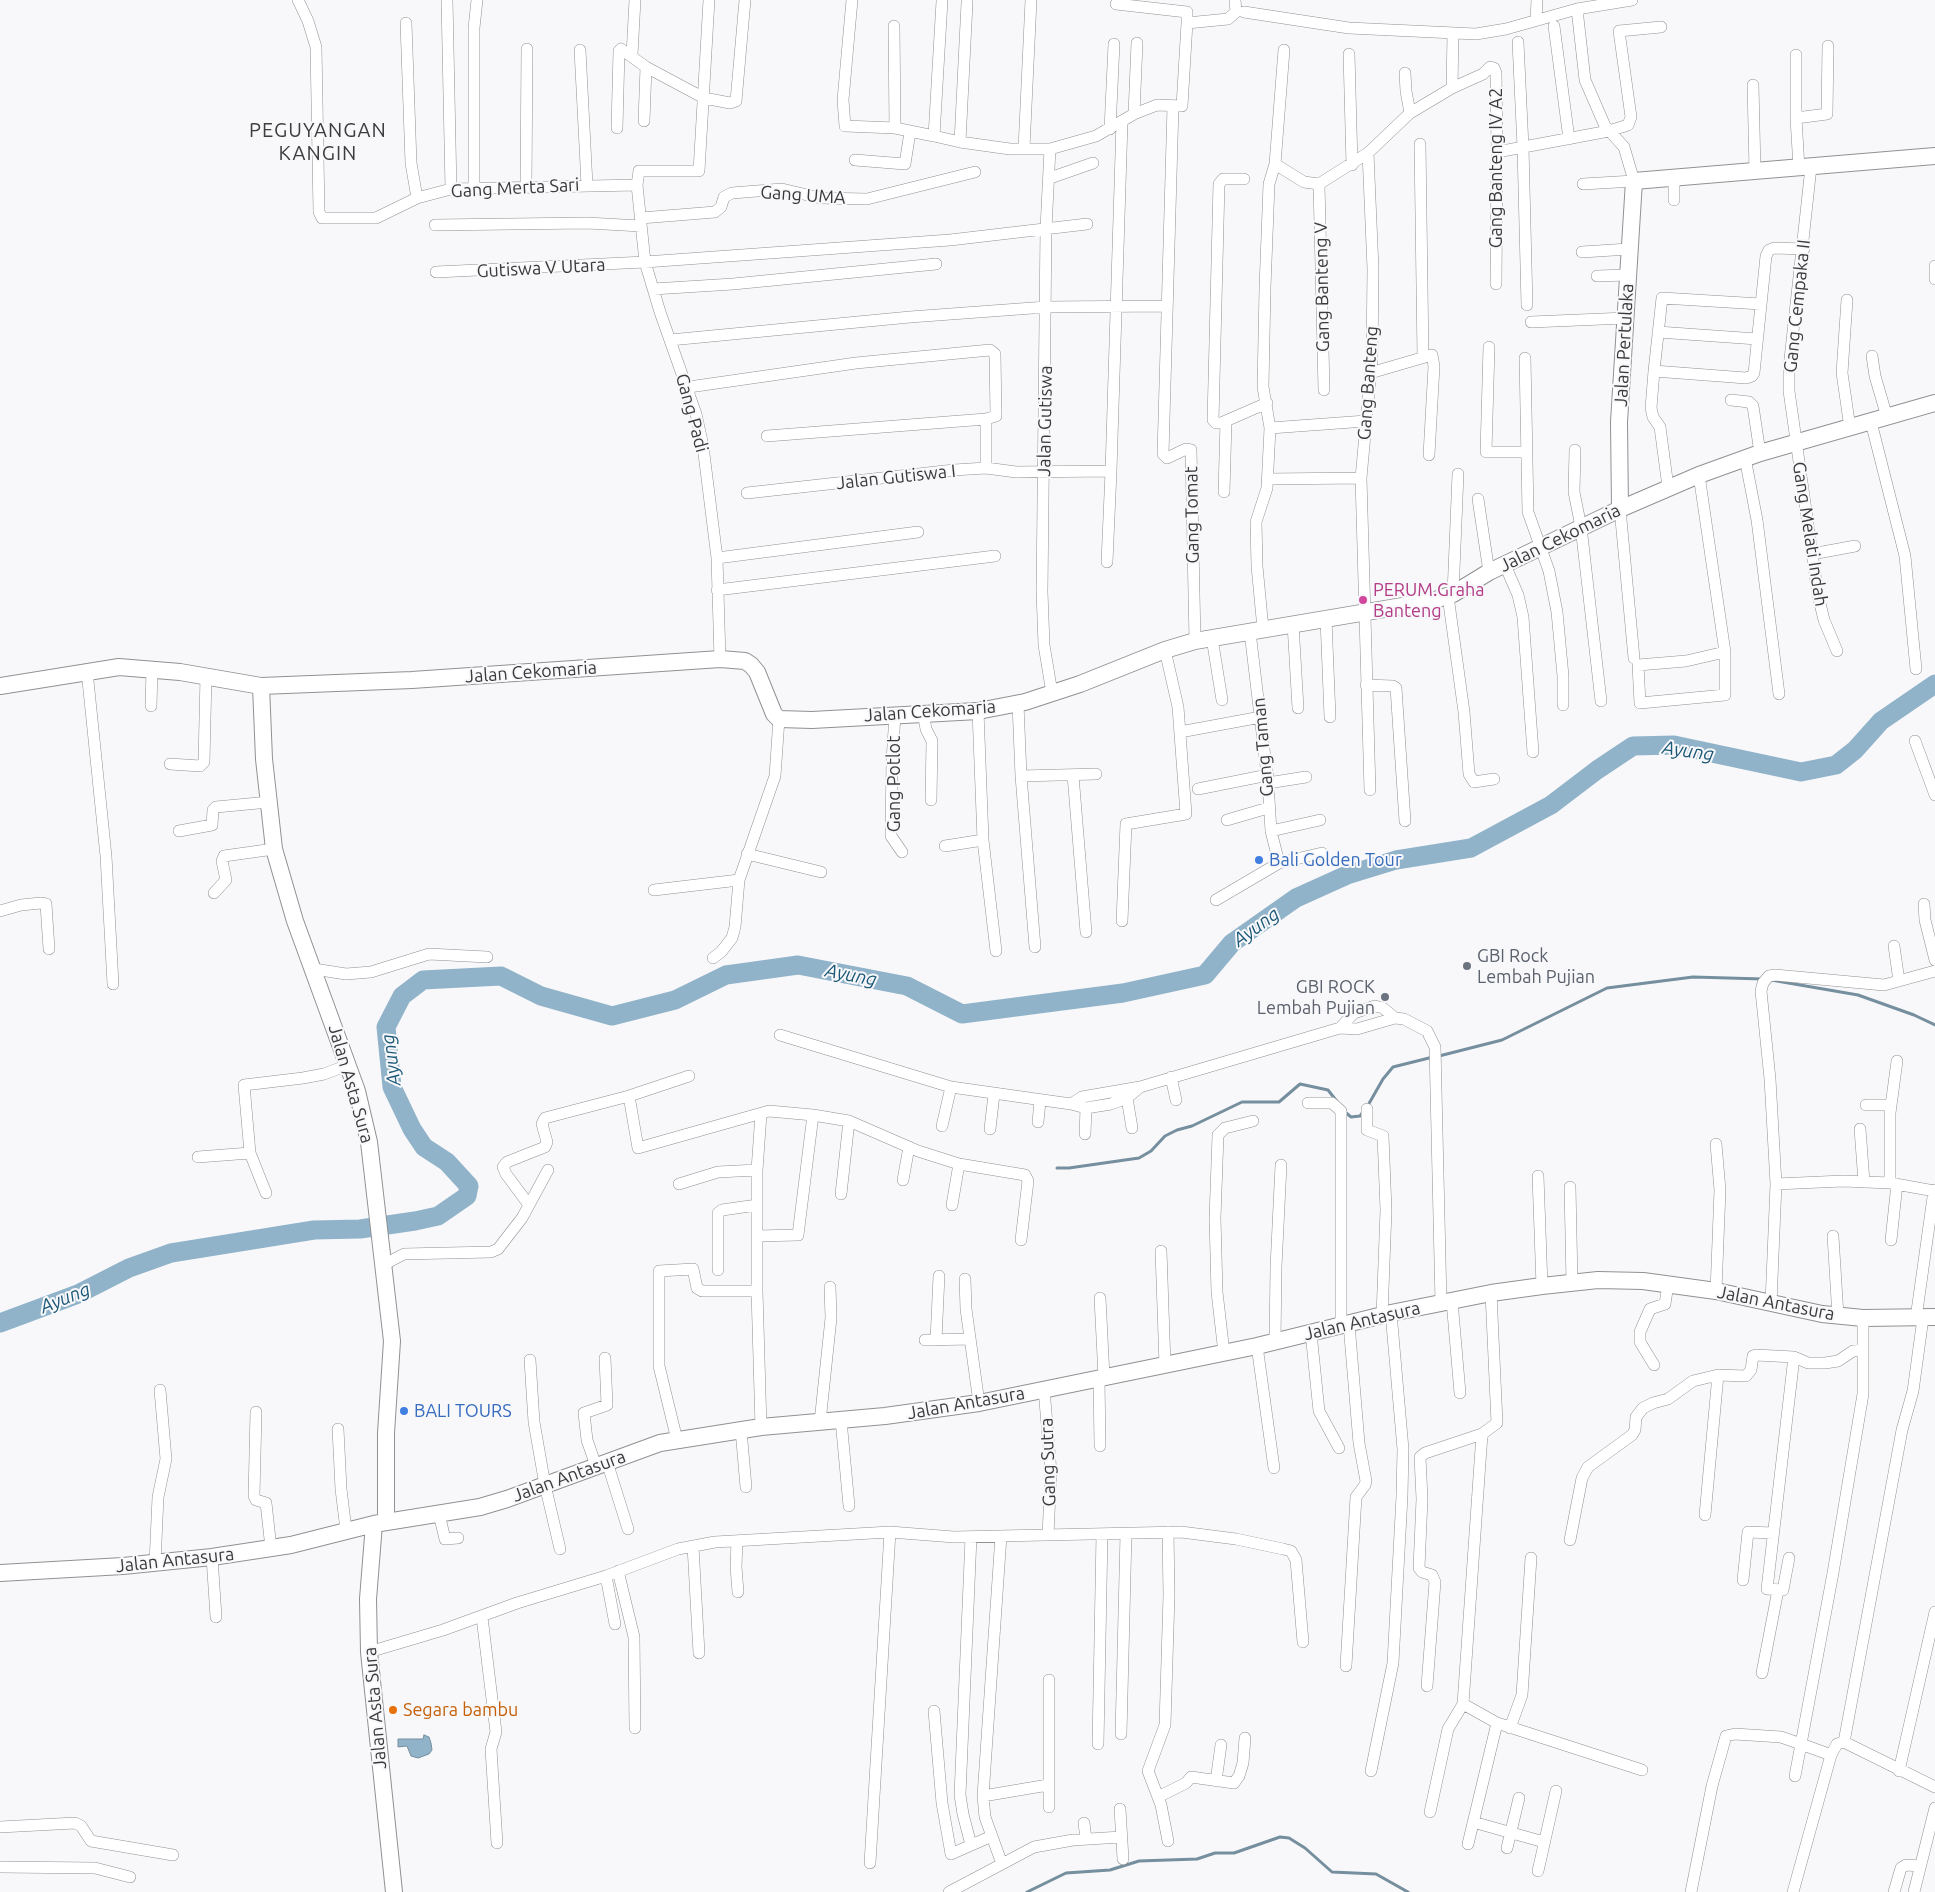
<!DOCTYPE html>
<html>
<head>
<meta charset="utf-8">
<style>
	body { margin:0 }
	canvas { display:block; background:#f8f8fb }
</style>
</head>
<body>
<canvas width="1935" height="1892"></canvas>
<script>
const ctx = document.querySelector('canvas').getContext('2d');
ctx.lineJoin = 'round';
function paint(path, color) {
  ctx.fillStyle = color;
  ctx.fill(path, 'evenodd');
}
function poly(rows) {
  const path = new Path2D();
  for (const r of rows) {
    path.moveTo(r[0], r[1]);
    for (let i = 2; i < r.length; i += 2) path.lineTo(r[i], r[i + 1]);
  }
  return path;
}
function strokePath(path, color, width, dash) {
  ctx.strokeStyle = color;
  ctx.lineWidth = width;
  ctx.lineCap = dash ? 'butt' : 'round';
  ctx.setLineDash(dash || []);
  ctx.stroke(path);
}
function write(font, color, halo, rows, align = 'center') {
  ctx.font = font + ' Ubuntu,sans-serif';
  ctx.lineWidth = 4;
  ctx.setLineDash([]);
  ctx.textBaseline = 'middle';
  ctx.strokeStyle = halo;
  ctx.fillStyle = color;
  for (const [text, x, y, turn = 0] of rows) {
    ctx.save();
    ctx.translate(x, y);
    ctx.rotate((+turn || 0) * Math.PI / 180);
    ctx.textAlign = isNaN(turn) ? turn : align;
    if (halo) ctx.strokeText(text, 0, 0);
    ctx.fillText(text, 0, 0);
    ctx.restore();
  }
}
const water = poly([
	[424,1735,429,1737,431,1743,432,1750,429,1754,418,1758,411,1756,407,1746,398,1747,398,1739,423,1739,424,1735]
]);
const stream = poly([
	[1771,980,1858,995,1914,1015,1935,1025],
	[1439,1056,1502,1040,1607,988,1693,977,1763,979],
	[1367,1107,1383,1079,1393,1067,1433,1057],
	[1344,1111,1351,1117,1360,1116,1363,1112],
	[1057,1168,1069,1168,1139,1158,1151,1151,1165,1136,1177,1130,1192,1126,1242,1102,1279,1102,1300,1084,1328,1090,1339,1104],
	[1027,1892,1066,1873,1110,1870,1139,1861,1197,1859,1215,1853,1234,1853,1280,1837,1289,1838,1305,1848,1332,1872,1376,1874,1408,1892]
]);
const river = poly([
	[0,1323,78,1294,129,1268,171,1253,314,1230,360,1229,415,1221,438,1216,467,1196,469,1186,447,1162,424,1147,412,1129,392,1087,386,1027,402,996,423,980,501,976,541,996,612,1016,675,1000,726,975,798,965,907,986,962,1014,1123,993,1205,975,1232,943,1296,898,1347,875,1396,860,1471,848,1551,805,1597,770,1633,746,1674,745,1801,772,1836,765,1855,750,1881,721,1935,684]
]);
const street = poly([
	[298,0,308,21,316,47,319,212,322,218,376,218,417,198,451,189,637,185],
	[447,0,451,189],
	[709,0,699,171,639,171,637,185,645,262,660,312,696,414,703,446,717,558,720,659],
	[852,0,843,100,845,126,895,128,934,136],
	[942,1,934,136,960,142],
	[967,3,960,142,1010,149,1050,149,1096,136,1134,114,1157,105,1182,106,1187,23,1228,19,1236,12,1235,0],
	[1116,4,1187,12,1187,23],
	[1577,9,1585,80,1605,126,1624,147,1634,181,1583,184],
	[1244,12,1349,28,1476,34,1506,29,1577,9,1632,0],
	[1536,20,1537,0],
	[406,23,411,163,417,198],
	[894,26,895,128],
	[1554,26,1569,139],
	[1518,42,1523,147,1527,305],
	[580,50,587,185],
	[1349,54,1352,165],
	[632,55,635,0],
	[1796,55,1796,118,1799,168],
	[1405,73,1406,91,1410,113],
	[1753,85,1755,171],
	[1452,88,1453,33],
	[1173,106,1163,454,1167,458,1186,449,1191,450,1195,641],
	[1134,114,1137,43],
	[1796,118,1827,114,1828,46],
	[644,121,646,67],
	[617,128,619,51,621,49,646,67,704,98,730,103,736,101,745,0],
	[1110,129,1114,44],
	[1420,144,1423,357],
	[1024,149,1031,0],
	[1050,149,1046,228,1042,592,1044,645,1052,693],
	[1497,152,1609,131,1628,125,1631,117,1619,31,1661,27],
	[1368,153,1373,269,1372,358,1361,478,1370,790],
	[855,160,905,164,910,132],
	[1275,164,1304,182,1319,184,1368,153,1410,113,1452,88,1483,74,1490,67,1494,68,1496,73,1497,152,1496,284],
	[1811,167,1789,368,1789,391,1818,595,1824,620,1837,651],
	[1050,178,1093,163],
	[1244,179,1223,179,1219,184,1213,420,1216,423,1221,423,1267,403],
	[1319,184,1324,390],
	[474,187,474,28,477,0],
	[526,187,527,49],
	[1674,200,1674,177],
	[641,218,715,212,721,207,724,197,732,193,782,189,820,198,867,199,975,172],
	[435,225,587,223,641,226],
	[1582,252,1629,249],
	[1935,266,1935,279],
	[436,272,645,262,950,240,1087,224],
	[1597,276,1628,275],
	[653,289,733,284,936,264],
	[1847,300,1842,373,1850,428],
	[1761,304,1662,298,1654,371,1746,378,1752,376,1754,373,1766,256,1769,250,1774,248,1804,249],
	[1531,322,1626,318],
	[1658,332,1757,339],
	[670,340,910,317,1046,307,1166,306],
	[1489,347,1486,452,1526,452],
	[1872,356,1875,376,1887,417],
	[1525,358,1528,512,1549,571,1557,612,1563,676,1563,705],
	[1654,371,1651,408,1653,417,1660,427,1668,487],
	[1370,373,1432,355,1434,366,1429,455],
	[689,387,856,363,990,350,995,354,996,416,986,419,986,468],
	[1731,400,1749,402,1753,406,1760,453],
	[1871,422,1905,556,1916,669],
	[1270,428,1366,421],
	[767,436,986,419],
	[1575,450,1574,492,1581,527,1601,701],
	[1745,458,1757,520,1779,694],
	[1111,471,1122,122],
	[1699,475,1725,652,1725,695,1640,703,1638,665,1686,661,1725,652],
	[1267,479,1361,478],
	[1224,492,1226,421],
	[747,493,954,470,986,468,1016,472,1111,471,1107,562],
	[1478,499,1489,572],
	[1620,509,1634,658],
	[1812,554,1855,546],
	[717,558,918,532],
	[1505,565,1518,595,1523,617,1533,752],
	[717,590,995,556],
	[1453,594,1458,474],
	[1448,596,1464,712,1469,774,1474,782,1494,779],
	[1326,619,1330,717],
	[1293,624,1298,708],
	[1263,629,1257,566,1256,522,1267,488,1270,428,1263,387,1265,288,1269,184,1275,164,1284,50],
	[1250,632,1268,783,1271,831,1279,863],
	[1212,638,1222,700],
	[87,671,106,856,113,984],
	[1366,685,1393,686,1396,688,1405,821],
	[1018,704,1021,776,1035,947],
	[151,706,152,669],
	[978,711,983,840,996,951],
	[895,715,892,761,891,836,902,852],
	[924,718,926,729,932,741,931,800],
	[1180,732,1261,717],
	[1915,741,1935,795],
	[170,764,200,766,204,762,206,676],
	[1073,775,1086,932],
	[1021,776,1096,774],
	[1268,783,1306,777],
	[1198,789,1268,775],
	[1227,820,1268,808],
	[179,831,212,825,213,810,216,807,269,802],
	[1271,831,1320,820],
	[945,846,983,840],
	[747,854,821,872],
	[654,890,739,880],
	[214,893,226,880,222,861,224,856,274,849],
	[1216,900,1279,863,1322,853],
	[1924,904,1925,920,1935,960],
	[0,911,21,905,41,903,46,904,49,949],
	[1122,921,1126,824,1186,814,1178,707,1165,650],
	[1894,946,1899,981],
	[713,958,721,952,732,938,735,927,739,880,775,776,779,719],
	[314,969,346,974,371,972,429,954,487,957],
	[1340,1028,1354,1013,1375,1006,1383,1008,1395,1018],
	[780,1035,951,1087,1071,1104,1082,1097,1140,1087,1340,1028,1357,1029,1395,1018,1404,1019,1427,1031,1435,1047,1441,1303],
	[1171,1077,1176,1100],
	[629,1096,638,1148,769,1111,813,1115,849,1121,918,1151,959,1164,1025,1175,1028,1181,1021,1240],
	[1127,1098,1132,1128],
	[1308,1103,1332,1103,1341,1111,1341,1326],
	[1071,1104,1086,1108,1111,1104,1127,1098,1140,1087],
	[1866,1105,1891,1105],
	[1367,1109,1367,1130,1383,1136,1386,1210,1382,1316],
	[1038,1122,1040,1101],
	[942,1126,951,1087],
	[990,1129,994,1094],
	[1860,1129,1864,1182],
	[1085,1134,1086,1108],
	[198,1157,250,1153],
	[1538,1176,1542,1286],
	[903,1180,909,1147],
	[1890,1183,1890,1113,1897,1061],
	[679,1184,718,1172,757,1170],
	[1776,1184,1843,1181,1890,1183,1935,1191],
	[1570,1187,1572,1282],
	[266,1193,250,1153,244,1085,303,1078,324,1074,348,1065],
	[841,1194,849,1121],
	[529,1205,506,1174,503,1167,507,1162,545,1147,547,1142,542,1124,545,1118,629,1096,689,1076],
	[952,1205,959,1164],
	[757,1236,798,1235,813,1115],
	[1833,1236,1838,1316],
	[1891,1240,1897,1184],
	[1161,1251,1165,1365],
	[385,1264,404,1254,491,1252,498,1249,522,1218,548,1170],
	[718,1270,718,1213,722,1210,757,1205],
	[965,1279,966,1309,979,1403],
	[1716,1291,1720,1190,1716,1144],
	[1100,1298,1104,1377],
	[1452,1301,1460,1393],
	[1771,1303,1776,1184,1770,1079,1761,991,1763,983,1769,976,1775,975,1884,985,1935,971],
	[1916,1318,1934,1190],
	[1311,1333,1319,1411,1339,1448],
	[925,1340,970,1339],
	[936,1340,939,1276],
	[1275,1342,1276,1267,1281,1165],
	[1257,1346,1274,1468],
	[1224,1353,1217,1292,1215,1218,1218,1135,1225,1128,1253,1121],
	[530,1360,534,1422,545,1485,560,1549],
	[1654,1365,1640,1342,1640,1332,1650,1309,1665,1304,1668,1284],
	[1099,1379,1100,1446],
	[1044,1389,1051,1472,1048,1535],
	[256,1412,254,1496,256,1500,266,1503,271,1548],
	[841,1420,849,1506],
	[820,1422,831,1318,830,1287],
	[761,1427,757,1291,757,1170,761,1114],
	[338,1429,341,1489,346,1530],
	[741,1430,746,1487],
	[677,1440,659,1366,659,1271,693,1269,697,1288,702,1291,757,1291],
	[607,1462,628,1529],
	[596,1466,587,1440,584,1413,607,1405,605,1358],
	[439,1514,445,1539,458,1538],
	[1705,1515,1718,1375],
	[1001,1536,983,1796,985,1817,1002,1864,1034,1847,1073,1840,1121,1837],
	[971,1537,960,1795,963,1814,971,1845],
	[1570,1540,1582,1478,1588,1467,1632,1435,1635,1430,1636,1417,1643,1408,1653,1403,1668,1399,1693,1381,1718,1375,1746,1376,1751,1370,1753,1356,1756,1355,1794,1357,1808,1363,1825,1363,1838,1361,1853,1351,1863,1350],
	[737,1541,736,1567,738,1592],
	[693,1546,699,1653],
	[212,1557,216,1617],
	[1789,1558,1783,1590,1767,1589,1794,1357],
	[155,1563,158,1497,166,1459,160,1390],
	[618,1571,634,1637,635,1728],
	[606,1576,615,1624],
	[1743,1580,1748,1532,1773,1533],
	[482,1617,496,1732,491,1749,497,1843],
	[369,1652,443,1630,517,1603,606,1576,678,1549,715,1542,890,1532],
	[1346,1666,1356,1497,1365,1485,1366,1481,1359,1443,1349,1324],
	[1762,1673,1778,1590],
	[1427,1686,1435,1582,1432,1575,1422,1572,1419,1568,1422,1499,1420,1457,1425,1453,1482,1434,1497,1423,1491,1293],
	[1463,1704,1497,1723,1642,1770],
	[934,1711,942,1803,951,1854,992,1836],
	[1510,1728,1522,1695,1531,1558],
	[1121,1734,1126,1534],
	[1844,1742,1902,1430,1913,1391,1923,1318],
	[1098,1744,1102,1534],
	[1371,1771,1393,1663,1402,1496,1403,1449,1391,1313],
	[1899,1771,1935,1612],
	[1795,1776,1801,1744,1831,1755],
	[1216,1781,1221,1745],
	[983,1796,1048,1785],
	[1158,1797,1186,1783,1191,1777,1234,1783,1239,1776,1243,1763,1245,1738],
	[1049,1807,1049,1680],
	[1120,1809,1123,1859],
	[1430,1812,1448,1729,1463,1704,1482,1434],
	[1473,1822,1544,1842],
	[1084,1823,1086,1839],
	[0,1827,75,1823,81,1826,91,1841,173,1855],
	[1168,1841,1161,1805,1148,1771,1165,1725,1169,1595,1168,1532],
	[1468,1844,1497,1723],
	[1507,1848,1519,1798],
	[870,1863,890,1532,954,1537,1181,1532,1236,1539,1283,1549,1291,1551,1296,1560,1303,1642],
	[0,1867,95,1868,130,1877],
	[1538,1871,1556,1791],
	[949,1892,1002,1864],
	[1691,1892,1712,1786,1726,1736,1735,1734,1781,1737,1801,1744,1833,1573,1863,1394,1863,1318],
	[1793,1892,1831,1755,1837,1744,1844,1742,1935,1787],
	[1894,1892,1901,1868,1906,1865,1920,1866],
	[1914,1892,1935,1808]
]);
const secondary = poly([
	[1620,509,1619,422,1634,181,1935,156],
	[0,686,119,667,180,672,261,686,412,680,720,659,745,661,751,665,757,672,774,714,779,719,812,720,978,711,1025,702,1080,684,1165,650,1195,641,1432,601,1453,594,1489,572,1620,509,1699,475,1760,453,1935,403],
	[261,686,264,759,274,849,295,921,357,1091,369,1142,392,1341,386,1433,386,1521],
	[374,1524,368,1599,369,1652,394,1892],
	[0,1573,123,1566,212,1557,291,1545,374,1524,480,1507,507,1499,660,1443,761,1427,885,1416,979,1403,1257,1346,1391,1313,1491,1293,1542,1286,1598,1280,1643,1281,1716,1291,1822,1314,1863,1318,1935,1317]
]);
const markers = [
	[1363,600,5,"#d1479c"],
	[1259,860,5,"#3f7fe0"],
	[1467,966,5,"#6b7280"],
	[1385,997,5,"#6b7280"],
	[404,1411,5,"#3f7fe0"],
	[393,1710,5,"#e8710a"]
];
const streetNames = [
	["Gang Banteng IV A2",1496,168,-90],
	["Gang Merta Sari",515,188,-3],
	["Gang UMA",803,195,4],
	["Gutiswa V Utara",541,268,-3],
	["Gang Banteng V",1322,287,-91],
	["Gang Cempaka II",1797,306,-84],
	["Jalan Pertulaka",1624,345,-87],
	["Gang Banteng",1368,383,-86],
	["Gang Padi",692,413,75],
	["Jalan Gutiswa",1045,421,-89],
	["Jalan Gutiswa I",896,477,-6],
	["Gang Tomat",1192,515,-91],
	["Gang Melati Indah",1810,534,81],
	["Jalan Cekomaria",1560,538,-26],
	["Jalan Cekomaria",531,672,-4],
	["Jalan Cekomaria",930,711,-4],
	["Gang Taman",1263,747,-95],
	["Gang Potlot",894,784,-90],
	["Jalan Asta Sura",351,1084,74],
	["Jalan Antasura",1776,1303,11],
	["Jalan Antasura",1362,1321,-13],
	["Jalan Antasura",966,1403,-10],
	["Gang Sutra",1048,1462,-92],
	["Jalan Antasura",569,1476,-20],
	["Jalan Antasura",175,1560,-6],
	["Jalan Asta Sura",375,1708,-95]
];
const hotelNames = [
	["PERUM.Graha",1373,590],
	["Banteng",1373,611]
];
const shopNames = [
	["Bali Golden Tour",1269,860],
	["BALI TOURS",414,1411]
];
const worshipNames = [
	["GBI Rock",1477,956],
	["Lembah Pujian",1477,977],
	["GBI ROCK",1375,987,"right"],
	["Lembah Pujian",1375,1008,"right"]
];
const foodNames = [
	["Segara bambu",403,1710]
];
const waterNames = [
	["Ayung",1688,751,8],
	["Ayung",1256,927,-36],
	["Ayung",851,975,11],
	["Ayung",391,1060,-97],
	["Ayung",65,1298,-22]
];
const quarterNames = [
	["PEGUYANGAN",318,130],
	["KANGIN",318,153]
];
paint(water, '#90b3c9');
strokePath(water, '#768f9e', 1);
strokePath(stream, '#768f9e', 3);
strokePath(river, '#90b3c9', 19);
strokePath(street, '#909193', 12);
strokePath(secondary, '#909193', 18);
strokePath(street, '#fff', 11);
strokePath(secondary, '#fff', 16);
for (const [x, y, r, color] of markers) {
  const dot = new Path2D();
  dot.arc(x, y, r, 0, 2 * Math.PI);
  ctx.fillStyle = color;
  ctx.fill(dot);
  strokePath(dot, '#f8f8fb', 2);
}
write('18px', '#3a3a3b', '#f8f8fb', streetNames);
write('18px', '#b23c85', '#f8f8fb', hotelNames, 'left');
write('18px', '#366cbe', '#f8f8fb', shopNames, 'left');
write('18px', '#5b616d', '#f8f8fb', worshipNames, 'left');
write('18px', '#c56008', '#f8f8fb', foodNames, 'left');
write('italic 19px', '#1c5978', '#f8f8fb', waterNames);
ctx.letterSpacing = '1px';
write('20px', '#3c3d3f', '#f8f8fb', quarterNames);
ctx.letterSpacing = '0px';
</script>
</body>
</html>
